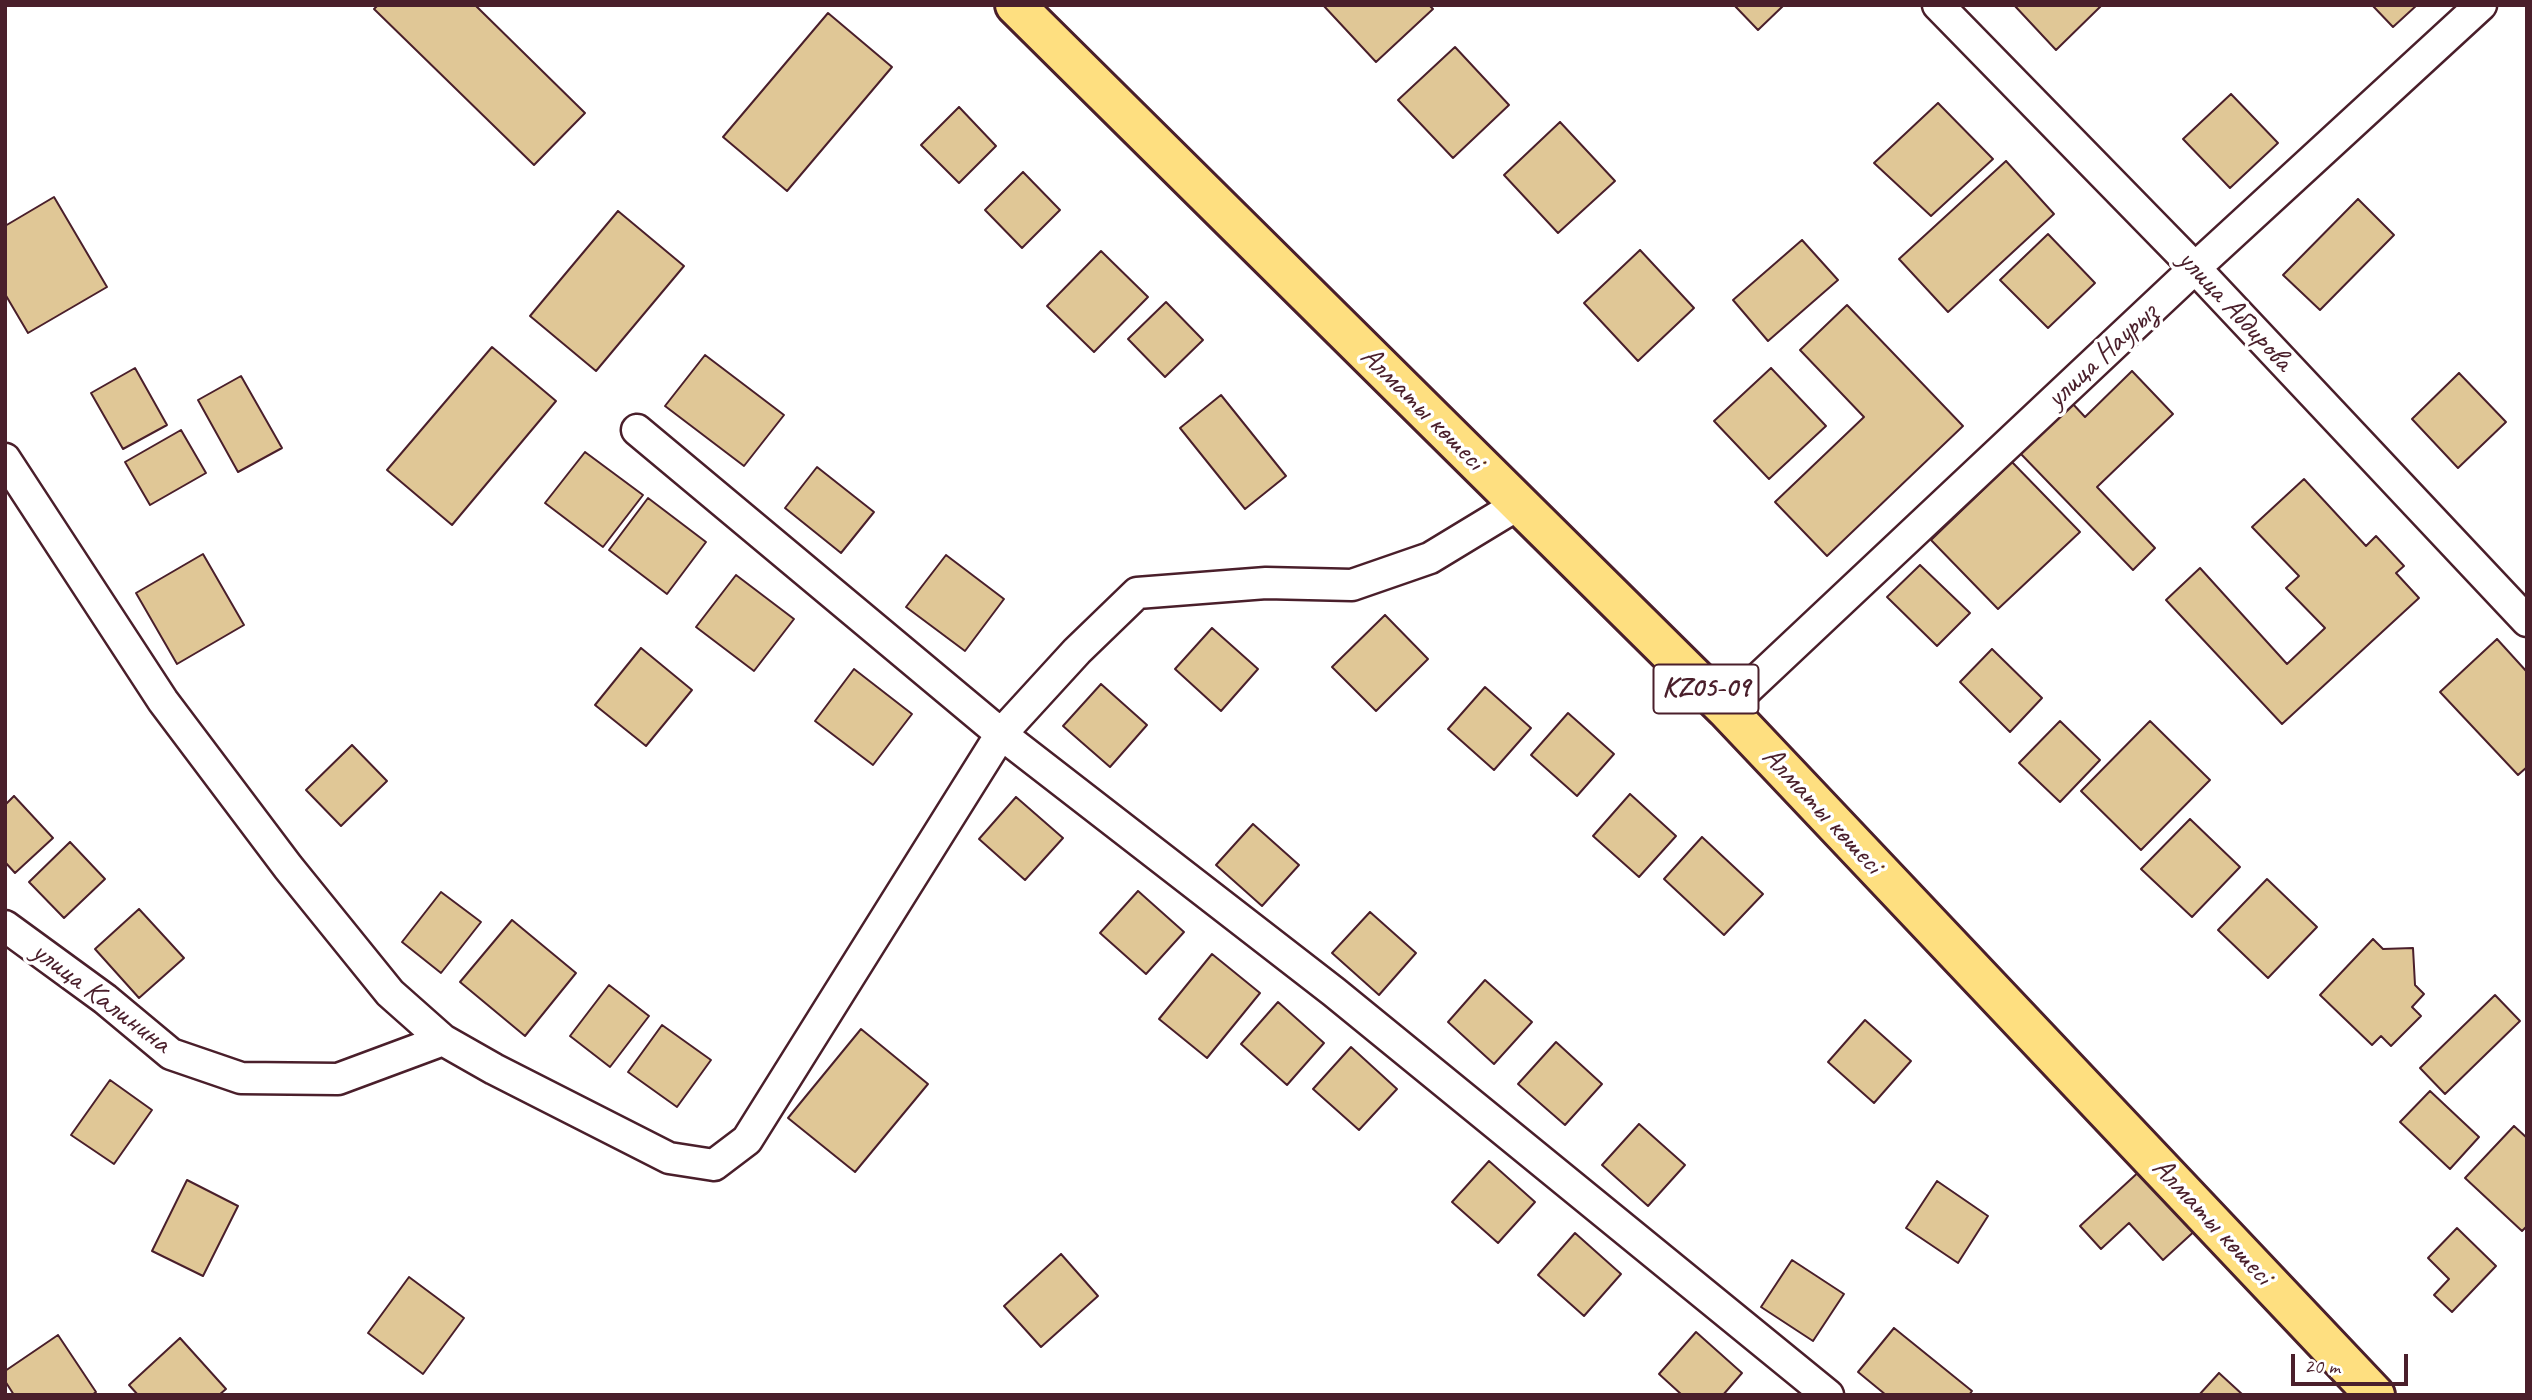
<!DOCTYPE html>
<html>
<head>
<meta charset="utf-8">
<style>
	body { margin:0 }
	#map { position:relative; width:2532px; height:1400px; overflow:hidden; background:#fff; font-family:Caveat,sans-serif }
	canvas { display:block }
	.frame { position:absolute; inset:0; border:7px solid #4a1f2b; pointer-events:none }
	.scale { position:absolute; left:2291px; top:1354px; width:117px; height:32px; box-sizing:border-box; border:4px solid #4a1f2b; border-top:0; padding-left:9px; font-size:21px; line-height:24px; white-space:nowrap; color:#4a1f2b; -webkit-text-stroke:5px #fff; paint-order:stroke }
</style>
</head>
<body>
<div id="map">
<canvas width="2532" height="1400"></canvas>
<div class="frame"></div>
<div class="scale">20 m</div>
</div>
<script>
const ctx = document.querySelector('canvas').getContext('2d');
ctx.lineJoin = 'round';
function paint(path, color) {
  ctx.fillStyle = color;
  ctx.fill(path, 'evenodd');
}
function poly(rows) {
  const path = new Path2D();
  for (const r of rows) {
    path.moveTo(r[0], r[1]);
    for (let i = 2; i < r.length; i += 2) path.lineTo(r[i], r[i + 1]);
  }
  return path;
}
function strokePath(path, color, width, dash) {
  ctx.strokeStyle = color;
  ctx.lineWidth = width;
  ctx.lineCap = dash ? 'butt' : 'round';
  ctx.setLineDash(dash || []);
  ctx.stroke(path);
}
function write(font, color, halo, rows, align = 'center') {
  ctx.font = font + ' Caveat,sans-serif';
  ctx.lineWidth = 7;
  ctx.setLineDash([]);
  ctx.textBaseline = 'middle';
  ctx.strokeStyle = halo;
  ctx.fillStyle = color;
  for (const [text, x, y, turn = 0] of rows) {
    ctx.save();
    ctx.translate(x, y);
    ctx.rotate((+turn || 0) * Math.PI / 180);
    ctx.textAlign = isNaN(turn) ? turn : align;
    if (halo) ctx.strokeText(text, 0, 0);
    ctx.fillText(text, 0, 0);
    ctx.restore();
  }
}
const building = poly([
	[378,5,475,5,585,113,534,165,374,9,378,5],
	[1323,5,1429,5,1433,9,1376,62,1323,5],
	[1734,5,1784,5,1758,30,1734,5],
	[2014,5,2102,5,2056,50,2014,5],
	[2372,5,2417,5,2393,27,2372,5],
	[828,13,892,67,787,191,723,137,828,13],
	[1455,47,1509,105,1453,158,1398,100,1455,47],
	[2231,94,2278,143,2230,188,2183,139,2231,94],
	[1938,103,1993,159,1931,216,1874,163,1938,103],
	[959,107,996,146,959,183,921,145,959,107],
	[1560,122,1615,181,1558,233,1504,175,1560,122],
	[2006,161,2054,214,1948,312,1899,259,2006,161],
	[1023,172,1060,210,1022,248,985,210,1023,172],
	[54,197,107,287,28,333,5,294,5,226,54,197],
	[2358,199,2394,235,2320,310,2283,275,2358,199],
	[618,211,684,266,596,371,530,316,618,211],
	[2048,234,2095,283,2048,328,2000,280,2048,234],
	[1802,240,1838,280,1768,341,1733,300,1802,240],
	[1640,250,1694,308,1638,361,1584,303,1640,250],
	[1101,251,1148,297,1094,352,1047,306,1101,251],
	[1166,302,1203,340,1165,377,1128,339,1166,302],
	[1847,305,1963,426,1827,556,1775,502,1864,417,1800,350,1847,305],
	[492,347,556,401,452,525,387,470,492,347],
	[705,355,784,415,744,466,665,406,705,355],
	[135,368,167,425,123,449,91,393,135,368],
	[1771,368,1826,426,1769,479,1714,421,1771,368],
	[2132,371,2173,414,2097,487,2155,548,2133,570,2020,453,2072,403,2085,417,2132,371],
	[2459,373,2506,422,2458,468,2412,419,2459,373],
	[241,376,282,448,238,472,198,400,241,376],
	[1221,395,1286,476,1245,509,1180,428,1221,395],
	[181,430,206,473,150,505,125,462,181,430],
	[585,452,643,495,603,547,545,503,585,452],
	[2012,462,2080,532,1998,609,1931,540,2012,462],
	[817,467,874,512,841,553,785,508,817,467],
	[2304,479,2366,546,2376,536,2404,566,2396,573,2419,598,2282,724,2166,600,2200,568,2287,664,2325,628,2286,588,2299,576,2252,527,2304,479],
	[648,498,706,542,667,594,609,550,648,498],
	[203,554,244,625,177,664,136,593,203,554],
	[946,555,1004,599,965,651,906,607,946,555],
	[1920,565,1970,613,1937,646,1887,597,1920,565],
	[736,575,794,619,754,671,696,627,736,575],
	[1385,615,1428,659,1376,711,1332,667,1385,615],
	[1212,628,1258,669,1221,711,1175,669,1212,628],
	[2497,639,2527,672,2527,767,2518,775,2440,692,2497,639],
	[641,648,692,690,646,746,595,705,641,648],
	[1992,649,2042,698,2010,732,1960,682,1992,649],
	[854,669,912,714,873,765,815,721,854,669],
	[1101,684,1147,725,1110,767,1063,726,1101,684],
	[1485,687,1531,728,1494,770,1448,729,1485,687],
	[1568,713,1614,754,1577,796,1531,755,1568,713],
	[2060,721,2100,760,2060,802,2019,763,2060,721],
	[2150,721,2210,780,2141,850,2081,791,2150,721],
	[352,745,387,781,341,826,306,790,352,745],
	[1630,794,1676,836,1639,877,1593,836,1630,794],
	[14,796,53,838,15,873,5,862,5,805,14,796],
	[1016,797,1063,838,1025,880,979,839,1016,797],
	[2190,819,2240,867,2192,917,2141,869,2190,819],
	[1253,824,1299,865,1262,906,1216,865,1253,824],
	[1702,837,1763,894,1724,935,1664,879,1702,837],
	[70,842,105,879,64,918,29,882,70,842],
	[2267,879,2317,927,2268,978,2218,930,2267,879],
	[1138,891,1184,932,1146,974,1100,933,1138,891],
	[441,892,481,922,441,973,402,942,441,892],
	[139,909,184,958,139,998,95,949,139,909],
	[1370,912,1416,953,1379,995,1332,953,1370,912],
	[512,920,576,973,525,1036,460,982,512,920],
	[2373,939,2383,949,2413,948,2415,985,2424,994,2412,1007,2421,1016,2391,1046,2381,1036,2372,1045,2320,995,2373,939],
	[1212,954,1260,993,1207,1058,1159,1019,1212,954],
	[1485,980,1532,1022,1494,1064,1448,1022,1485,980],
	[609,985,649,1016,610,1067,570,1036,609,985],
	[2495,995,2520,1021,2445,1094,2420,1068,2495,995],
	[1278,1002,1324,1043,1287,1085,1241,1044,1278,1002],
	[1865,1020,1911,1061,1874,1103,1828,1062,1865,1020],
	[662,1025,711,1060,677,1107,628,1072,662,1025],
	[861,1029,928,1084,855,1172,788,1118,861,1029],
	[1556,1042,1602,1084,1565,1125,1518,1084,1556,1042],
	[1351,1047,1397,1089,1359,1130,1313,1089,1351,1047],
	[110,1080,152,1110,114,1164,71,1135,110,1080],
	[2430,1091,2479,1137,2450,1169,2400,1122,2430,1091],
	[1639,1124,1685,1165,1648,1206,1602,1165,1639,1124],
	[2514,1126,2527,1138,2527,1226,2522,1231,2465,1178,2514,1126],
	[1489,1161,1535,1202,1498,1243,1452,1202,1489,1161],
	[2143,1168,2199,1227,2163,1260,2129,1223,2101,1249,2080,1226,2143,1168],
	[187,1180,238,1206,203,1276,152,1251,187,1180],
	[1937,1181,1988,1216,1958,1263,1906,1228,1937,1181],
	[2457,1228,2496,1266,2452,1312,2434,1295,2449,1279,2428,1258,2457,1228],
	[1575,1233,1621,1274,1584,1316,1538,1275,1575,1233],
	[1061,1254,1098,1296,1041,1347,1004,1306,1061,1254],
	[1792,1260,1844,1294,1813,1341,1761,1307,1792,1260],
	[409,1277,464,1318,423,1374,368,1333,409,1277],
	[1894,1328,1972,1391,1969,1395,1886,1395,1858,1372,1894,1328],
	[1696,1332,1742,1373,1723,1395,1682,1395,1659,1374,1696,1332],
	[58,1335,96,1392,92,1395,14,1395,5,1381,5,1371,58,1335],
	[180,1338,226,1389,219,1395,138,1395,129,1385,180,1338],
	[2219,1373,2243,1395,2199,1395,2219,1373]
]);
const street = poly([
	[1938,5,2195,268,2527,621],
	[637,430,1001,734,1334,992,1828,1395],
	[5,459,163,701,288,867,390,993,443,1040,494,1069,669,1158,714,1165,747,1140,1001,734,1077,651,1137,593,1266,583,1352,585,1430,558,1519,504],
	[1726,709,2195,268,2481,5],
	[5,926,105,999,171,1054,241,1078,338,1079,443,1040]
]);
const primary = poly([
	[1015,5,1726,709,2375,1395]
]);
const shields = [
	[1706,689,105]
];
const shieldNames = [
	["KZ05-09",1706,689]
];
const streetNames = [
	["улица Абдирова",2235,311,47],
	["улица Наурыз",2102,356,-43],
	["Алматы көшесі",1422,409,45],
	["Алматы көшесі",1822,811,47],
	["улица Калинина",101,998,37],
	["Алматы көшесі",2212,1222,47]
];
paint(building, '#e0c796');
strokePath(building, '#4a1f2b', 2);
strokePath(street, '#4a1f2b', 35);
strokePath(primary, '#4a1f2b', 44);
strokePath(street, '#fff', 30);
strokePath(primary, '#fedf80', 38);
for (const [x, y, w] of shields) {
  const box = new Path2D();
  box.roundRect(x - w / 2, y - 24.5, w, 49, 5);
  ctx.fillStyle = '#fff';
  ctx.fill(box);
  strokePath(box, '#4a1f2b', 2);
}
write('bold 28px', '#4a1f2b', null, shieldNames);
write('30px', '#4a1f2b', '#fff', streetNames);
</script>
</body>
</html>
